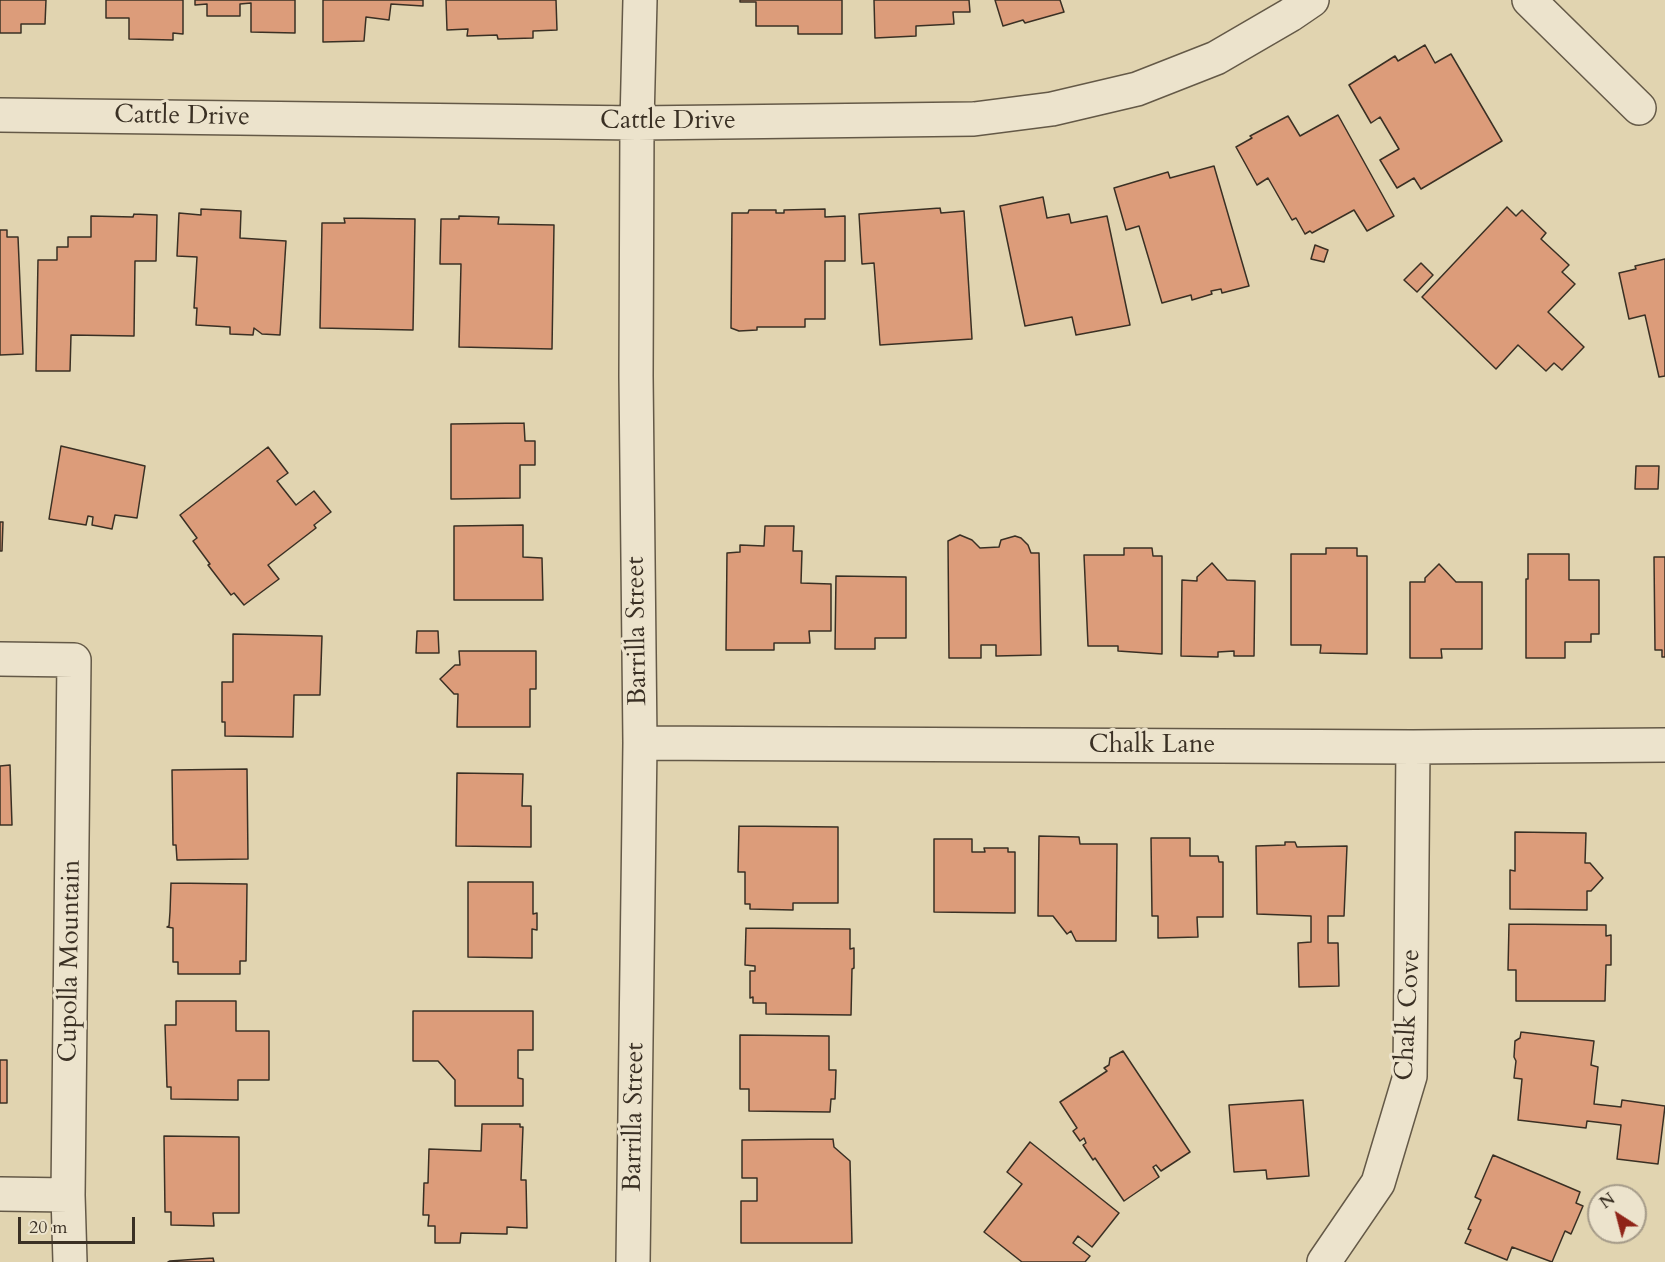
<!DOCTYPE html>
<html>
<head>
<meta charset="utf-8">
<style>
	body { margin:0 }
	#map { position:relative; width:1665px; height:1262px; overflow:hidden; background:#e1d4b0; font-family:Cardo,serif }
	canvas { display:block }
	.north { position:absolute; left:1587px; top:1184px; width:60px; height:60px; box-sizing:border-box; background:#ece3cc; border:2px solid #a59b89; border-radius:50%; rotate:324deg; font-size:16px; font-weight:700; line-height:24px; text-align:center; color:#3a3024 }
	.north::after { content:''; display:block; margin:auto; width:21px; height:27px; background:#8f2418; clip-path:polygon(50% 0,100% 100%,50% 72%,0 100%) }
	.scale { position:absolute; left:18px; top:1217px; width:117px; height:27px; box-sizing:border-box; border:3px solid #3a3024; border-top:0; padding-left:8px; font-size:18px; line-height:21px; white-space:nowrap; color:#3a3024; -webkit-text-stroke:4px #ece3cc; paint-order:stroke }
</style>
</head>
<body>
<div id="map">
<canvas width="1665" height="1262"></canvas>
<div class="north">N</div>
<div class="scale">20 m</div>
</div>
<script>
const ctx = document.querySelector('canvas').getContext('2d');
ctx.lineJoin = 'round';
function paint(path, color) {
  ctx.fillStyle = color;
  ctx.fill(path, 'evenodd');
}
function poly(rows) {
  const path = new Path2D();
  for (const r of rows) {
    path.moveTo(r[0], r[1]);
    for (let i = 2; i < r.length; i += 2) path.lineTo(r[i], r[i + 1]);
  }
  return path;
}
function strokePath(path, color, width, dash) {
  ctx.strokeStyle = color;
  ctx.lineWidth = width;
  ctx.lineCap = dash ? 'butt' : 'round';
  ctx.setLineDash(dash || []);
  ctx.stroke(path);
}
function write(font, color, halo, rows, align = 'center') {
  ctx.font = font + ' Cardo,serif';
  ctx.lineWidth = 6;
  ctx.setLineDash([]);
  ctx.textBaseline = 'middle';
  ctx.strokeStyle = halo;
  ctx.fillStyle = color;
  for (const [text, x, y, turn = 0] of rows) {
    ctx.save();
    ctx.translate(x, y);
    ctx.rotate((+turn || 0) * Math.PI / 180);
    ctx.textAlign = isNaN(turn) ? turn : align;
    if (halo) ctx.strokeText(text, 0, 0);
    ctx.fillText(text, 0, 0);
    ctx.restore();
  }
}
const building = poly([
	[0,0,46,0,45,24,21,24,21,33,0,33,0,0],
	[106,0,183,0,183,34,173,33,173,40,129,39,129,18,106,18,106,0],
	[195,0,295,0,295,33,251,32,251,3,240,4,240,16,207,16,207,4,195,5,195,0],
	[323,0,423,0,423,6,391,4,389,20,366,17,364,41,323,42,323,0],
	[446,0,556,0,557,30,533,31,533,38,498,39,497,35,467,36,468,29,447,30,446,0],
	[740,0,842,0,842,34,798,34,798,26,756,26,756,2,740,2,740,0],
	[874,0,969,0,970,12,953,12,954,24,916,26,916,36,875,38,874,0],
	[995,0,1060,0,1064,12,1025,23,1023,20,1003,26,995,0],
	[1425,45,1435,63,1451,54,1502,141,1421,189,1414,178,1397,188,1380,160,1399,149,1380,117,1371,123,1349,85,1395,56,1398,61,1425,45],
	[1338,115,1394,216,1367,231,1354,210,1312,233,1310,231,1305,234,1296,218,1292,220,1268,178,1257,185,1236,147,1252,138,1250,136,1288,116,1300,136,1338,115],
	[1214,166,1249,286,1222,293,1221,289,1211,291,1212,294,1192,300,1191,295,1162,303,1139,226,1126,230,1114,188,1168,172,1170,178,1214,166],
	[1043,197,1047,218,1069,214,1071,223,1107,216,1130,325,1076,335,1072,317,1025,326,1000,206,1043,197],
	[1507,207,1516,216,1522,210,1546,233,1541,239,1569,265,1562,272,1575,284,1548,312,1584,347,1562,370,1554,363,1546,371,1518,345,1496,369,1422,297,1507,207],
	[940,208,941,213,964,211,972,339,880,345,874,263,862,264,859,214,940,208],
	[201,209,241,211,240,238,286,241,280,335,262,334,254,328,253,335,230,334,230,327,196,325,197,308,194,308,197,257,177,256,179,213,201,215,201,209],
	[825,209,825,217,845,216,845,261,825,261,825,319,805,319,805,327,757,327,757,330,739,331,731,328,732,213,748,213,749,210,776,210,776,213,784,213,784,210,825,209],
	[134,214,157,215,156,261,135,261,134,336,71,335,70,371,36,371,38,260,57,260,57,247,68,247,68,237,91,237,91,216,133,217,134,214],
	[459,216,499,217,498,224,554,225,552,349,459,347,461,264,440,264,441,219,459,219,459,216],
	[344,218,415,219,413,330,320,328,322,223,345,223,344,218],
	[0,230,7,230,7,237,18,237,23,354,0,355,0,230],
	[1315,245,1328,250,1324,262,1311,259,1315,245],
	[1665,259,1665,376,1659,377,1645,315,1629,319,1619,273,1636,269,1635,266,1665,259],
	[1421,263,1433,275,1417,292,1404,280,1421,263],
	[524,423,525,441,535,441,535,465,520,465,520,498,451,499,451,424,524,423],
	[61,446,145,466,137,518,115,515,112,529,92,525,93,517,88,516,86,525,49,519,61,446],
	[268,447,288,473,277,481,296,505,314,491,331,512,314,525,316,528,268,565,279,579,244,605,234,593,231,595,208,565,210,564,193,541,197,538,180,515,268,447],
	[1636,466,1659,466,1658,489,1635,489,1636,466],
	[0,522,3,522,2,551,0,551,0,522],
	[523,525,523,557,542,558,543,600,454,600,454,526,523,525],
	[765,526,794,526,793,551,802,551,801,583,831,584,831,631,809,631,810,643,774,643,774,650,726,650,727,553,740,552,740,545,764,546,765,526],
	[960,535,972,540,980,548,999,547,1001,540,1015,536,1021,538,1028,545,1031,553,1039,553,1041,655,996,656,996,645,981,645,981,658,949,658,948,541,960,535],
	[1124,548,1152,548,1153,556,1162,556,1162,654,1118,651,1118,646,1088,646,1084,555,1124,555,1124,548],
	[1326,548,1357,548,1357,556,1367,556,1367,654,1320,653,1321,645,1291,645,1291,554,1326,554,1326,548],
	[1528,554,1569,554,1569,580,1599,580,1599,634,1591,634,1591,642,1565,642,1565,658,1526,658,1526,579,1528,579,1528,554],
	[1654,557,1665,557,1665,657,1662,657,1662,650,1655,650,1654,557],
	[1212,563,1227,580,1255,581,1254,656,1234,656,1234,651,1218,652,1218,657,1181,656,1182,580,1197,581,1197,577,1212,563],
	[1439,564,1456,582,1482,582,1482,649,1441,649,1442,658,1410,658,1410,582,1425,582,1425,578,1439,564],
	[836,576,906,577,906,638,875,638,875,649,835,649,836,576],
	[417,631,438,631,439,653,416,653,417,631],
	[233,634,322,636,320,695,294,695,293,737,225,736,225,722,222,722,222,682,233,682,233,634],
	[459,651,536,651,536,689,530,689,530,727,457,727,458,694,454,694,440,679,455,665,460,665,459,651],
	[10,765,12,825,0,825,0,766,10,765],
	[247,769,248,859,177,860,176,845,173,845,172,770,247,769],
	[457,773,523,774,522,806,531,806,531,847,456,846,457,773],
	[739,826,838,827,838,903,793,903,793,910,750,909,750,904,745,904,745,872,738,872,739,826],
	[1515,832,1586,833,1585,863,1590,863,1603,878,1591,891,1587,891,1587,910,1510,909,1510,870,1515,871,1515,832],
	[1039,836,1079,837,1080,844,1117,844,1116,941,1076,941,1071,931,1067,934,1053,916,1038,916,1039,836],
	[1151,838,1190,838,1190,856,1218,856,1219,862,1223,862,1223,917,1197,917,1198,937,1158,938,1158,916,1152,916,1151,838],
	[934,839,972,839,972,852,985,852,984,848,1008,848,1008,852,1015,852,1015,913,934,912,934,839],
	[1285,842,1295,842,1297,847,1347,846,1344,916,1328,916,1328,943,1338,943,1339,986,1299,987,1298,943,1311,942,1311,916,1257,914,1256,846,1285,845,1285,842],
	[468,882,533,882,533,914,537,913,537,930,532,929,532,958,468,957,468,882],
	[171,883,247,884,246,961,240,961,240,974,178,974,178,962,173,962,173,928,167,927,169,926,170,912,171,883],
	[1509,924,1606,925,1606,936,1611,935,1611,965,1606,965,1605,1001,1516,1001,1516,970,1508,970,1509,924],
	[746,928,850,929,850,949,854,948,854,968,852,969,851,1015,766,1014,766,1003,753,1003,753,997,750,998,750,971,755,971,755,966,745,965,746,928],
	[176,1001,236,1001,236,1031,269,1031,269,1080,238,1080,238,1100,171,1099,171,1087,167,1087,165,1025,176,1025,176,1001],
	[413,1011,533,1011,533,1050,518,1050,518,1078,523,1079,523,1106,455,1106,455,1080,438,1061,413,1061,413,1011],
	[1521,1032,1594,1041,1591,1065,1598,1067,1594,1104,1621,1107,1622,1100,1665,1106,1658,1164,1617,1159,1621,1125,1587,1121,1586,1128,1518,1120,1522,1079,1514,1078,1516,1061,1514,1057,1515,1041,1520,1038,1521,1032],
	[740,1035,829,1036,829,1070,836,1070,835,1099,831,1099,830,1112,749,1111,749,1089,740,1089,740,1035],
	[1123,1051,1190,1152,1161,1171,1156,1165,1153,1167,1159,1177,1124,1201,1095,1158,1093,1160,1083,1145,1086,1143,1084,1138,1080,1141,1073,1131,1077,1128,1060,1102,1107,1071,1104,1068,1109,1065,1110,1058,1123,1051],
	[0,1060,7,1060,7,1103,0,1103,0,1060],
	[1303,1100,1309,1176,1267,1179,1266,1170,1234,1172,1229,1105,1303,1100],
	[482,1124,520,1124,520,1127,523,1127,521,1180,526,1180,527,1228,507,1227,507,1234,461,1233,460,1243,435,1243,435,1226,428,1226,429,1215,423,1215,424,1183,428,1183,429,1149,481,1151,482,1124],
	[164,1136,239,1137,239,1213,213,1213,214,1226,171,1225,171,1212,165,1212,164,1136],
	[833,1139,834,1147,850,1161,852,1243,741,1243,741,1201,757,1201,757,1178,742,1178,742,1140,833,1139],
	[1030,1142,1119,1213,1092,1247,1078,1236,1073,1243,1090,1256,1085,1262,1022,1262,984,1232,1022,1184,1007,1172,1030,1142],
	[1493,1155,1580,1192,1576,1203,1583,1206,1571,1234,1565,1231,1552,1262,1512,1247,1507,1260,1465,1243,1471,1230,1468,1229,1481,1200,1475,1197,1493,1155],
	[213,1258,214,1262,168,1262,170,1261,213,1258]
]);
const street = poly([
	[1529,0,1639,108],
	[0,115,637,123,974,119,1052,109,1137,89,1216,58,1290,15,1312,0],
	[0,659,74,660,68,1195,70,1262],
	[640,743,1413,747,1665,745],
	[0,1194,68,1195],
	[633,1262,640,743,636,376,637,123,640,0],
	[1324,1262,1378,1183,1410,1076,1413,747]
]);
const streetNames = [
	["Cattle Drive",182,117,1],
	["Cattle Drive",668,122],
	["Barrilla Street",638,631,-91],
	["Chalk Lane",1152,746],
	["Cupolla Mountain",71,961,-89],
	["Chalk Cove",1409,1015,-87],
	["Barrilla Street",635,1117,-89]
];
paint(building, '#dc9c7a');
strokePath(building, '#3a3024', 1.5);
strokePath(street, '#645947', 36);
strokePath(street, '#ece3cc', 33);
write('26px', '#3a3024', '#ece3cc', streetNames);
</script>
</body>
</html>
